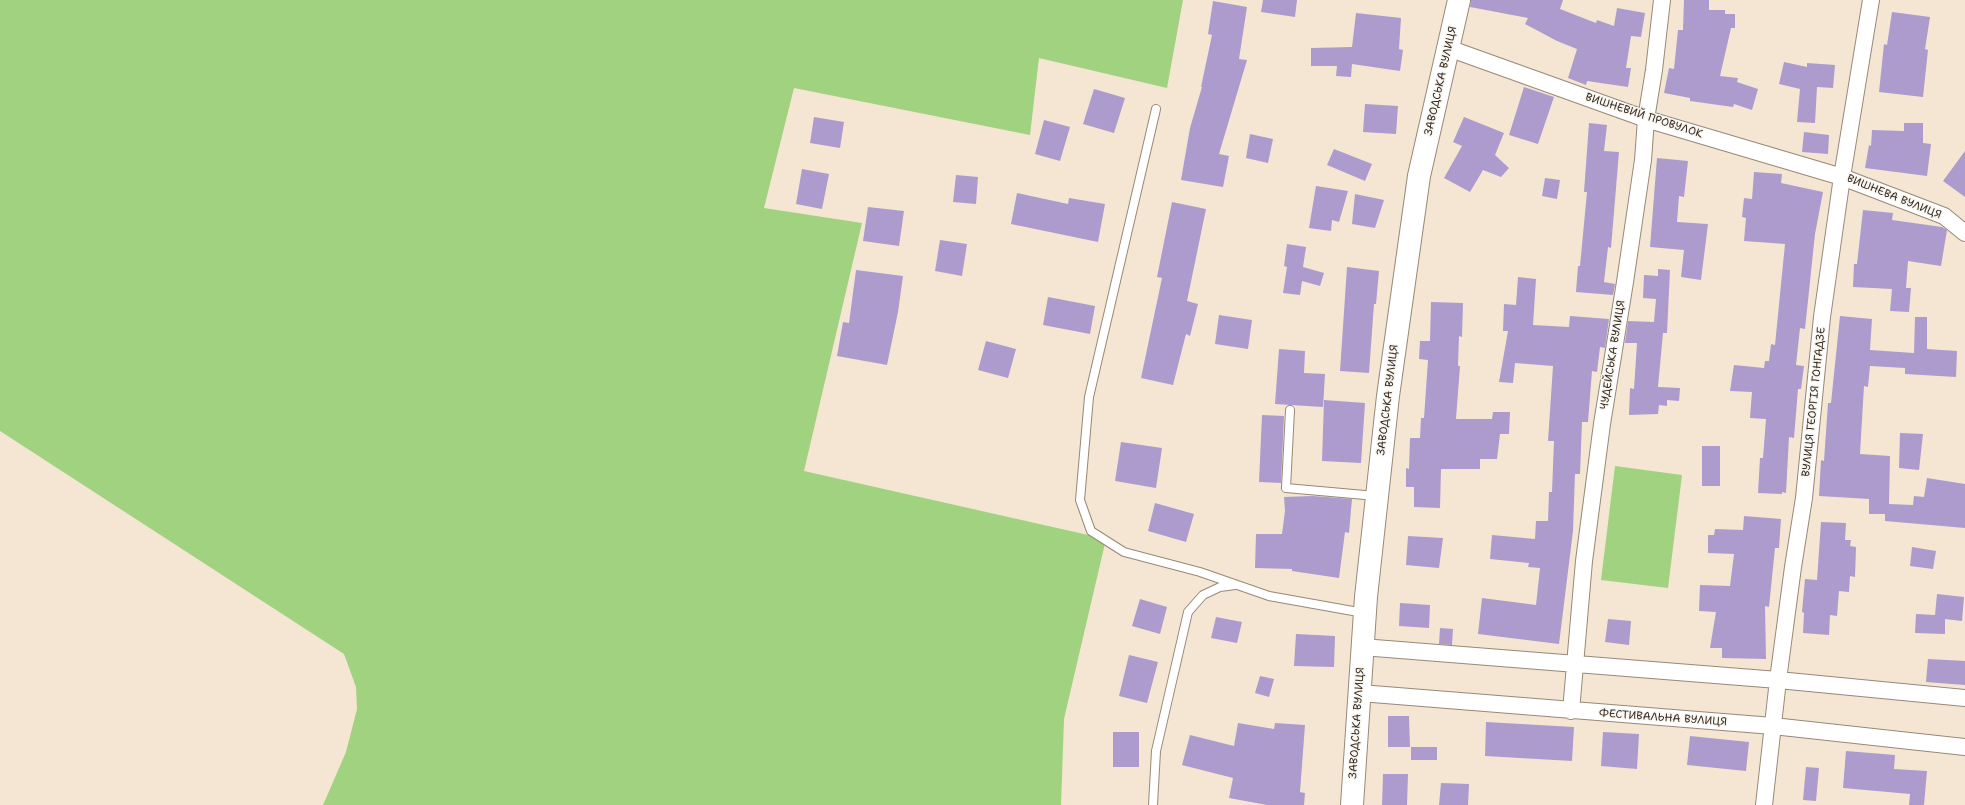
<!DOCTYPE html>
<html>
<head>
<meta charset="utf-8">
<style>
	body { margin:0 }
	canvas { display:block; background:#f4e6d3 }
</style>
</head>
<body>
<canvas width="1965" height="805"></canvas>
<script>
const ctx = document.querySelector('canvas').getContext('2d');
ctx.lineJoin = 'round';
function paint(path, color) {
  ctx.fillStyle = color;
  ctx.fill(path, 'evenodd');
}
function poly(rows) {
  const path = new Path2D();
  for (const r of rows) {
    path.moveTo(r[0], r[1]);
    for (let i = 2; i < r.length; i += 2) path.lineTo(r[i], r[i + 1]);
  }
  return path;
}
function strokePath(path, color, width, dash) {
  ctx.strokeStyle = color;
  ctx.lineWidth = width;
  ctx.lineCap = dash ? 'butt' : 'round';
  ctx.setLineDash(dash || []);
  ctx.stroke(path);
}
function write(font, color, halo, rows, align = 'center') {
  ctx.font = font + ' "Shantell Sans",sans-serif';
  ctx.lineWidth = 3;
  ctx.setLineDash([]);
  ctx.textBaseline = 'middle';
  ctx.strokeStyle = halo;
  ctx.fillStyle = color;
  for (const [text, x, y, turn = 0] of rows) {
    ctx.save();
    ctx.translate(x, y);
    ctx.rotate((+turn || 0) * Math.PI / 180);
    ctx.textAlign = isNaN(turn) ? turn : align;
    if (halo) ctx.strokeText(text, 0, 0);
    ctx.fillText(text, 0, 0);
    ctx.restore();
  }
}
const green = poly([
	[0,0,1183,0,1167,88,1039,58,1030,135,794,88,764,208,862,223,804,471,1106,539,1064,719,1061,805,323,805,346,752,357,709,356,687,344,654,0,431],
	[1615,466,1682,475,1668,588,1601,580]
]);
const building = poly([
	[1263,0,1297,0,1295,17,1261,12],
	[1471,0,1563,0,1560,9,1596,23,1597,20,1614,26,1617,8,1645,13,1641,37,1631,36,1626,68,1631,68,1628,87,1587,81,1586,85,1568,78,1577,49,1557,41,1525,24,1528,18,1470,7],
	[1684,0,1709,0,1709,10,1725,10,1725,14,1735,14,1735,28,1731,28,1720,76,1738,78,1737,82,1758,89,1752,110,1734,104,1733,107,1690,101,1690,98,1664,93,1669,68,1674,69,1678,30,1683,30],
	[1213,1,1247,7,1239,59,1247,60,1219,154,1229,156,1223,187,1181,180,1190,128,1202,87,1201,87,1212,35,1208,34],
	[1892,12,1930,17,1925,49,1928,50,1923,97,1879,92,1884,44,1887,45],
	[1356,13,1401,18,1399,49,1403,50,1400,71,1352,64,1351,77,1336,76,1337,66,1311,66,1311,48,1352,47],
	[1784,62,1807,67,1807,63,1835,65,1833,88,1817,87,1815,123,1797,122,1800,89,1779,84],
	[1524,87,1554,97,1538,144,1509,135],
	[1094,89,1125,98,1114,133,1083,124],
	[1365,104,1398,106,1396,134,1363,132],
	[814,117,844,122,840,148,810,143],
	[1464,117,1504,133,1495,155,1509,168,1501,177,1483,170,1470,192,1444,178,1462,146,1453,142],
	[1044,120,1070,127,1060,161,1035,154],
	[1589,123,1607,125,1604,151,1619,152,1611,248,1608,247,1604,282,1615,284,1613,295,1576,292,1578,266,1580,266,1587,192,1584,192],
	[1904,123,1923,123,1923,143,1931,144,1927,176,1865,168,1869,145,1871,146,1872,130,1904,131],
	[1804,132,1829,135,1828,154,1802,152],
	[1250,134,1273,139,1268,163,1246,158],
	[1334,149,1372,164,1365,181,1327,165],
	[1965,151,1965,197,1943,181],
	[1657,158,1688,161,1684,197,1679,196,1677,222,1708,224,1701,280,1681,277,1684,250,1650,247],
	[802,169,829,174,822,209,796,204],
	[1754,172,1782,174,1781,183,1823,192,1815,234,1805,329,1800,328,1796,365,1804,366,1801,389,1798,389,1794,438,1789,437,1786,493,1782,492,1782,494,1758,493,1760,458,1763,458,1766,419,1750,418,1752,392,1730,391,1734,365,1764,368,1765,361,1769,361,1771,344,1775,345,1785,244,1744,241,1746,218,1742,217,1744,198,1752,199],
	[956,175,978,177,976,204,953,202],
	[1545,178,1560,180,1557,199,1542,196],
	[1316,186,1348,191,1339,222,1332,220,1331,231,1309,228],
	[1017,193,1068,204,1069,198,1105,204,1098,242,1011,224],
	[1355,194,1384,200,1375,228,1352,224],
	[1172,202,1206,209,1187,301,1198,304,1190,336,1186,334,1173,385,1141,378,1162,278,1157,277],
	[868,207,904,211,899,246,863,241],
	[1863,210,1893,213,1892,220,1942,227,1947,230,1941,266,1908,261,1906,288,1911,288,1909,312,1890,311,1892,289,1853,287,1854,264,1857,264],
	[940,240,967,244,962,276,935,271],
	[1287,244,1306,247,1303,267,1324,273,1320,286,1302,281,1300,295,1283,293,1287,267,1284,266],
	[1347,267,1379,271,1376,304,1374,304,1369,373,1340,371],
	[1658,269,1670,270,1667,333,1663,333,1658,387,1680,388,1679,401,1667,400,1667,406,1659,405,1658,414,1629,415,1630,388,1634,389,1637,343,1625,343,1628,321,1654,322,1656,299,1643,298,1644,275,1658,276],
	[856,270,903,276,898,312,887,365,837,356,843,322,849,323],
	[1518,277,1536,279,1533,325,1569,327,1570,316,1609,319,1605,348,1600,347,1597,372,1592,371,1588,422,1582,422,1580,474,1575,474,1573,531,1559,644,1478,634,1482,598,1536,605,1540,568,1528,567,1529,563,1490,559,1492,535,1535,539,1536,521,1548,521,1549,492,1552,492,1554,441,1548,441,1553,366,1515,363,1513,383,1499,382,1508,331,1503,331,1504,304,1516,305],
	[1048,297,1095,306,1090,334,1043,325],
	[1431,302,1463,303,1462,337,1459,336,1458,366,1460,366,1456,419,1492,419,1493,412,1510,412,1509,434,1500,434,1497,459,1480,459,1480,469,1441,469,1440,508,1414,507,1414,487,1406,487,1406,468,1409,469,1410,438,1420,438,1421,418,1424,418,1428,360,1419,359,1420,341,1430,341],
	[1219,315,1252,320,1248,349,1215,344],
	[1840,316,1872,319,1870,350,1914,353,1915,317,1927,317,1927,349,1957,351,1956,377,1905,374,1905,368,1870,366,1868,387,1864,386,1860,454,1890,456,1889,504,1913,505,1914,496,1924,497,1927,478,1965,484,1965,528,1885,521,1885,514,1869,514,1869,499,1819,496,1821,460,1824,461,1828,403,1831,403],
	[986,341,1016,349,1008,378,978,370],
	[1279,349,1305,351,1304,373,1325,374,1323,407,1275,404],
	[1324,400,1365,403,1361,463,1322,461],
	[1262,415,1284,416,1281,483,1259,482],
	[1900,433,1923,434,1919,470,1899,468],
	[1121,442,1162,448,1156,488,1115,481],
	[1702,446,1720,446,1720,486,1702,486],
	[1313,496,1352,499,1349,533,1345,532,1339,578,1292,571,1292,569,1255,568,1256,534,1282,534,1285,511,1284,497],
	[1155,503,1194,514,1186,542,1148,531],
	[1744,516,1781,519,1779,548,1775,548,1769,607,1765,606,1766,659,1722,658,1722,648,1710,648,1716,612,1699,611,1700,585,1730,586,1734,554,1708,553,1708,535,1714,535,1715,529,1743,530],
	[1821,522,1846,523,1845,540,1851,540,1850,546,1856,547,1855,577,1850,576,1849,592,1839,591,1837,616,1830,615,1829,635,1803,633,1804,613,1802,612,1805,579,1817,580],
	[1408,536,1443,538,1439,568,1406,565],
	[1912,547,1936,551,1933,569,1910,566],
	[1937,594,1964,597,1962,621,1945,619,1945,634,1915,633,1916,614,1935,615],
	[1140,599,1167,607,1160,634,1132,626],
	[1400,603,1430,605,1429,628,1399,626],
	[1216,617,1242,622,1237,643,1211,638],
	[1608,619,1631,621,1629,645,1605,642],
	[1440,628,1453,629,1452,645,1439,644],
	[1296,634,1335,636,1334,667,1294,666],
	[1129,655,1158,662,1147,703,1119,696],
	[1928,659,1965,661,1965,685,1926,682],
	[1260,676,1274,679,1269,697,1255,693],
	[1388,716,1409,716,1410,747,1388,747],
	[1486,722,1574,727,1572,761,1485,756],
	[1238,723,1274,729,1275,723,1305,725,1300,792,1305,793,1304,805,1267,805,1229,798,1233,778,1182,765,1190,735,1234,746],
	[1113,732,1139,732,1139,767,1113,767],
	[1603,732,1639,734,1637,769,1601,766],
	[1690,736,1749,742,1746,771,1687,765],
	[1411,747,1437,747,1437,760,1411,760],
	[1846,751,1895,755,1894,769,1927,771,1924,805,1909,805,1910,794,1843,788],
	[1806,767,1819,768,1816,801,1803,800],
	[1383,774,1408,774,1407,805,1382,805],
	[1441,783,1469,784,1468,805,1439,805]
]);
const service = poly([
	[1156,109,1089,397,1080,500,1091,531,1124,552,1200,572,1269,596,1364,613],
	[1290,410,1286,488,1376,496],
	[1153,805,1156,751,1188,612,1203,595,1220,587,1235,585]
]);
const minor = poly([
	[1448,48,1646,119,1842,177,1944,216,1965,233],
	[1362,647,1778,680,1965,698],
	[1360,693,1773,726,1965,747],
	[1571,711,1584,561,1602,424,1625,282,1643,160,1646,119,1654,70,1662,0],
	[1764,805,1778,680,1793,567,1804,498,1822,317,1842,177,1871,0]
]);
const secondary = poly([
	[1352,805,1366,597,1388,396,1419,176,1459,0]
]);
const streetNames = [
	["ЗАВОДСЬКА ВУЛИЦЯ",1441,81,-77],
	["ВИШНЕВИЙ ПРОВУЛОК",1644,116,18],
	["ВИШНЕВА ВУЛИЦЯ",1894,197,22],
	["ЧУДЕЙСЬКА ВУЛИЦЯ",1613,355,-81],
	["ЗАВОДСЬКА ВУЛИЦЯ",1388,400,-83],
	["ВУЛИЦЯ ГЕОРГІЯ ГОНГАДЗЕ",1814,402,-84],
	["ФЕСТИВАЛЬНА ВУЛИЦЯ",1663,718,4],
	["ЗАВОДСЬКА ВУЛИЦЯ",1357,723,-86]
];
paint(green, '#a1d280');
paint(building, '#ad9bce');
strokePath(service, '#988878', 10);
strokePath(minor, '#988878', 18);
strokePath(secondary, '#988878', 24);
strokePath(service, '#fff', 8);
strokePath(minor, '#fff', 16);
strokePath(secondary, '#fff', 22);
write('11px', '#3b2a1e', '#f6f6f2', streetNames);
</script>
</body>
</html>
